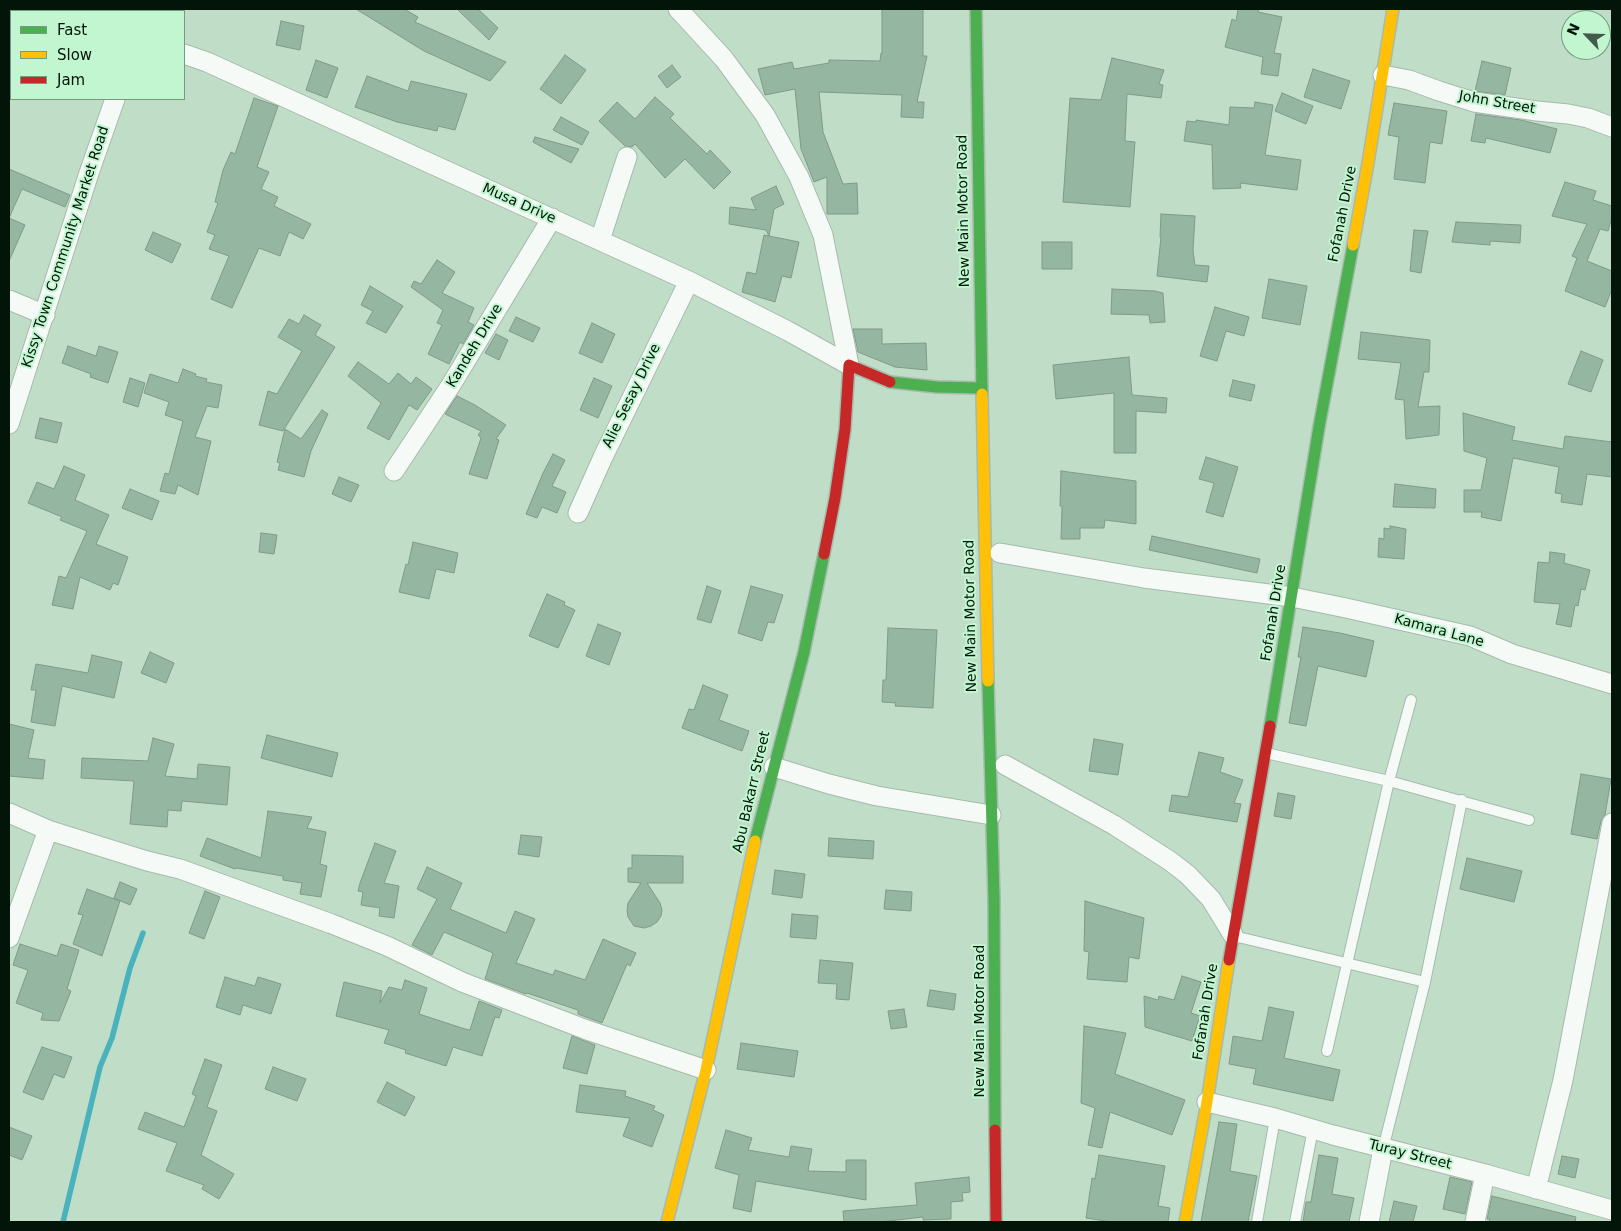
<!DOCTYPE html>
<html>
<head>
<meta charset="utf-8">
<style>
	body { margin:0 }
	#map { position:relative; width:1621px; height:1231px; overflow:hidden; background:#c0ddc8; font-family:"DejaVu Sans",sans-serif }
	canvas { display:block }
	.frame { position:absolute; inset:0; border:10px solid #021508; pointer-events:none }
	.legend { position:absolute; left:10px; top:10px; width:175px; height:90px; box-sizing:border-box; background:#c1f6d0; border:1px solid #759c80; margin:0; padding:6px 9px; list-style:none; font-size:15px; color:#021508 }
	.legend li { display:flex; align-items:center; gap:10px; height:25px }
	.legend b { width:25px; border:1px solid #759c80 }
	.north { position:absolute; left:1561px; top:10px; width:50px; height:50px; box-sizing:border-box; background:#c1f6d0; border:1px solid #759c80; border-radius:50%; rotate:294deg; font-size:14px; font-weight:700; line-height:20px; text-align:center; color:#021508 }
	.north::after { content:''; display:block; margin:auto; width:18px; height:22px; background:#445b4b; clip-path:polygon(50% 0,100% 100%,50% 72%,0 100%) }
</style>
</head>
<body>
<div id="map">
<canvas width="1621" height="1231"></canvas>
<div class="frame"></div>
<ul class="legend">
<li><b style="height:6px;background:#4caf50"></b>Fast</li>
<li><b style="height:6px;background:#ffc107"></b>Slow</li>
<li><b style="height:6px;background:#c62828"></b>Jam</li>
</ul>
<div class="north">N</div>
</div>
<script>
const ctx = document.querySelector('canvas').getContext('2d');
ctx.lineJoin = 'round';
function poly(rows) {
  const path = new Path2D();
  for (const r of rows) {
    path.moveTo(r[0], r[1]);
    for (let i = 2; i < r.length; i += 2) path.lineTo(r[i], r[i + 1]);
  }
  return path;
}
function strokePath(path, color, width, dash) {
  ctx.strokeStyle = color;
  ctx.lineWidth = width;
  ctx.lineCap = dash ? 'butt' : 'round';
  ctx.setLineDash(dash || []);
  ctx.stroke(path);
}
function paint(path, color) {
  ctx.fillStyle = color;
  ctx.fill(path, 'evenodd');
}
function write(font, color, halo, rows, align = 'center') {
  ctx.font = font + ' "DejaVu Sans",sans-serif';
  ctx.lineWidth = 4;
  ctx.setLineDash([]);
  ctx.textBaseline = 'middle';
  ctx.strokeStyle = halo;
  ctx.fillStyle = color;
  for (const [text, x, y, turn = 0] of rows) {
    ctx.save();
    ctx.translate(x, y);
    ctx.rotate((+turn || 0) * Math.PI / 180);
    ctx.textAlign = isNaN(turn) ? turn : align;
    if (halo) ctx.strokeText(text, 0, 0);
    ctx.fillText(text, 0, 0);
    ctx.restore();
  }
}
const stream = poly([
	[63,1222,100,1067,112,1038,130,968,143,933]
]);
const building = poly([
	[356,9,404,9,418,17,415,22,506,62,490,81,424,51,356,9],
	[457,9,478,9,498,28,489,40,457,9],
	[882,9,923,9,923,56,927,56,917,102,924,102,923,118,901,117,902,95,819,92,823,132,843,184,857,183,858,214,827,214,827,177,814,182,801,149,795,89,765,95,758,69,792,62,794,69,829,63,829,60,880,61,881,53,882,53,882,9],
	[1238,9,1259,9,1258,12,1282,17,1274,53,1281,54,1278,76,1261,74,1263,57,1225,47,1232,19,1236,21,1238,9],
	[281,21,304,26,300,50,276,45,281,21],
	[565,55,586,70,561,104,540,89,565,55],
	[1112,58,1164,70,1159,84,1163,85,1161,98,1127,94,1125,141,1135,142,1130,207,1063,202,1070,98,1101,100,1112,58],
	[316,60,338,68,327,98,306,90,316,60],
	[1482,61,1511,68,1505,95,1475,91,1482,61],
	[672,65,681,77,667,88,658,76,672,65],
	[1313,69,1350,81,1341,109,1304,97,1313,69],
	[367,76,408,91,411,81,467,94,455,130,438,126,437,131,397,122,355,107,367,76],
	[1282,93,1313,106,1306,124,1275,111,1282,93],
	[655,97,674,114,670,118,707,154,710,150,731,172,714,189,685,159,665,178,635,144,632,147,625,146,599,121,617,102,635,119,655,97],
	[254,98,278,106,257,167,269,172,261,189,278,197,274,206,311,224,303,239,289,232,280,256,259,248,232,308,211,299,229,256,209,249,215,235,207,232,218,203,215,202,223,170,231,152,235,154,254,98],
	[1255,102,1273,105,1265,155,1301,160,1297,190,1240,183,1241,188,1213,189,1212,145,1184,141,1187,121,1196,122,1196,120,1229,125,1230,107,1254,108,1255,102],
	[1394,103,1447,111,1442,144,1430,142,1425,183,1394,179,1399,137,1388,135,1394,103],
	[1476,114,1521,120,1557,129,1550,153,1486,138,1485,143,1471,141,1476,114],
	[561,117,589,132,582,145,553,130,561,117],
	[535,137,579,149,571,163,533,142,535,137],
	[9,169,70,195,65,207,22,189,9,218,25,225,9,261,9,169],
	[1565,182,1596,191,1593,200,1612,206,1612,217,1608,231,1600,229,1587,261,1612,271,1612,289,1605,307,1565,291,1577,258,1572,256,1587,224,1552,216,1565,182],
	[776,186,784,204,774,209,769,236,799,242,791,278,782,276,775,302,742,292,747,272,756,274,764,235,769,236,766,230,729,224,730,207,756,210,751,198,776,186],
	[1161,214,1195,216,1193,251,1195,265,1209,266,1207,282,1157,276,1161,237,1160,237,1161,214],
	[1456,222,1521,225,1520,243,1490,241,1490,245,1452,242,1456,222],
	[1414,230,1428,231,1421,273,1410,271,1414,230],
	[153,232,181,244,172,263,145,250,153,232],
	[1042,242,1072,242,1072,269,1042,269,1042,242],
	[437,260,455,272,442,293,474,308,468,322,474,325,463,344,460,342,449,364,428,354,442,325,437,323,443,310,411,287,414,281,421,284,437,260],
	[1269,279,1307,286,1300,325,1262,318,1269,279],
	[370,286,403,306,386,333,366,323,373,311,361,305,370,286],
	[1112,289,1155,291,1163,293,1165,322,1150,323,1149,315,1111,314,1112,289],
	[1215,307,1249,317,1244,336,1226,331,1217,361,1200,356,1215,307],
	[304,315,321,325,315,335,335,347,283,431,259,425,268,391,277,394,302,351,278,337,289,319,299,324,304,315],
	[516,317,540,328,533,342,509,331,516,317],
	[592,323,615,334,602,363,579,353,592,323],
	[853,329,882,329,882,344,926,343,927,370,895,367,858,352,853,329],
	[1361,332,1430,340,1429,372,1424,372,1418,407,1440,406,1439,435,1406,439,1404,400,1395,399,1401,363,1358,359,1361,332],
	[496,334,508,340,499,360,485,353,496,334],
	[68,346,96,356,99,346,118,352,108,383,90,377,91,374,62,363,68,346],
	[1581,351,1603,360,1591,392,1568,384,1581,351],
	[1129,357,1132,395,1167,398,1166,413,1136,411,1136,453,1114,453,1114,393,1056,399,1053,365,1129,357],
	[358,362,389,384,398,373,411,384,416,377,432,389,417,410,409,405,389,440,367,428,381,403,348,376,358,362],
	[183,369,196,374,195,376,207,379,206,382,222,385,218,408,207,406,195,437,211,441,198,495,178,485,175,494,160,491,165,473,169,474,183,421,165,415,169,402,144,393,150,374,178,383,183,369],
	[130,378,145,383,138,407,123,402,130,378],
	[594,378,612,386,598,418,580,410,594,378],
	[1233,380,1255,385,1251,401,1229,396,1233,380],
	[457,396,475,405,506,425,496,439,499,440,487,479,469,474,481,438,478,435,481,431,445,414,457,396],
	[322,410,328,414,311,451,304,477,278,470,280,463,277,462,285,429,301,439,322,410],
	[1463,413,1515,427,1512,440,1563,449,1565,436,1612,442,1612,477,1587,474,1582,505,1561,502,1562,494,1555,493,1559,467,1513,458,1501,521,1481,517,1482,512,1464,512,1464,490,1481,490,1487,458,1464,451,1463,413],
	[40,418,62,423,57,443,35,438,40,418],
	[553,454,565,460,552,486,566,492,557,513,542,507,537,518,526,514,543,473,553,454],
	[1206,457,1238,467,1223,517,1206,512,1214,483,1199,479,1206,457],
	[64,466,85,475,75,500,109,515,96,544,128,557,118,585,113,583,110,590,80,577,73,609,52,605,59,576,66,578,87,531,60,520,62,517,28,503,37,482,54,489,64,466],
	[1061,471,1136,481,1136,524,1105,520,1104,528,1080,528,1080,539,1061,539,1062,506,1060,506,1061,471],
	[339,477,359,485,351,502,332,494,339,477],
	[1395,484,1436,489,1435,508,1393,507,1395,484],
	[130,489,159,501,152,520,122,508,130,489],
	[1390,526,1406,529,1404,559,1378,557,1379,538,1384,539,1384,528,1390,529,1390,526],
	[261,533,277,535,274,554,259,552,261,533],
	[1152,536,1260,559,1257,573,1149,550,1152,536],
	[413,542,458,553,454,573,436,569,429,599,399,592,406,564,408,565,413,542],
	[1550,552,1565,554,1564,563,1590,570,1585,590,1581,589,1578,606,1575,605,1571,627,1556,624,1560,604,1534,602,1538,562,1549,563,1550,552],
	[707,586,721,591,711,623,697,619,707,586],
	[751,586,783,595,774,623,768,622,762,641,738,633,751,586],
	[547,594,565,602,564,605,575,610,558,648,529,636,547,594],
	[598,624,621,633,609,665,586,656,598,624],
	[1303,627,1340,633,1374,641,1366,677,1318,666,1306,726,1289,723,1301,657,1298,657,1303,627],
	[888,628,937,630,933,708,895,706,896,703,882,702,883,680,886,680,888,628],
	[150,652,174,663,166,683,141,673,150,652],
	[92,655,122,662,114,698,62,686,55,726,31,722,36,690,31,690,36,664,88,673,92,655],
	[703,685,728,695,719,720,749,731,742,751,682,728,689,709,694,710,703,685],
	[9,724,34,730,28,758,45,760,43,779,9,776,9,724],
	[267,735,338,753,332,777,261,758,267,735],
	[153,738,174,744,165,776,197,779,198,764,230,767,227,805,182,801,181,811,168,810,167,827,130,824,134,781,81,778,82,758,148,761,153,738],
	[1094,739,1123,744,1118,775,1089,771,1094,739],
	[1199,752,1224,758,1220,772,1243,780,1234,803,1241,804,1237,822,1169,811,1172,795,1188,797,1199,752],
	[1581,774,1611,779,1605,815,1601,821,1597,839,1571,834,1581,774],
	[1278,793,1295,796,1291,819,1274,816,1278,793],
	[268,811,312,817,307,828,326,832,320,864,327,866,321,897,300,894,302,883,283,880,283,876,236,868,235,869,200,856,207,838,261,858,268,811],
	[521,835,542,837,539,857,518,854,521,835],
	[829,838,874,841,873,859,828,856,829,838],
	[375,843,396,851,384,883,399,886,394,918,379,916,380,908,361,905,363,892,358,891,360,883,375,843],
	[632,855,683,856,683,883,647,883,660,903,662,910,661,916,657,922,651,926,644,928,634,926,628,917,627,910,628,903,641,883,628,882,628,868,632,868,632,855],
	[1467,858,1522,871,1514,902,1460,889,1467,858],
	[427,867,462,883,450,909,506,933,515,911,535,919,516,963,553,975,555,970,585,980,603,939,636,953,630,966,627,964,602,1023,578,1014,578,1010,527,993,526,994,523,993,485,979,493,953,444,932,432,955,412,945,437,899,417,889,427,867],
	[775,870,805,874,802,898,772,894,775,870],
	[120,882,137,889,130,905,114,898,120,882],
	[87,889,120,901,102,956,73,944,83,915,78,914,87,889],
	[886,890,912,892,911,911,884,909,886,890],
	[205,891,220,897,204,939,189,933,205,891],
	[1085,901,1144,918,1139,959,1129,957,1127,982,1087,979,1089,952,1084,951,1085,901],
	[792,914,818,916,816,939,790,937,792,914],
	[20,944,57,956,61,944,79,950,67,989,71,991,59,1021,41,1020,43,1013,16,1003,28,970,13,965,20,944],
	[820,960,853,963,849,1000,836,999,837,984,818,983,820,960],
	[1182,976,1201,982,1191,1013,1200,1016,1192,1041,1145,1027,1144,996,1158,1000,1159,996,1174,1000,1182,976],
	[225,977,255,986,258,977,281,984,271,1014,243,1005,240,1015,216,1007,225,977],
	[405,980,427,988,419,1014,465,1029,470,1030,479,1001,502,1010,499,1018,495,1017,482,1056,453,1047,446,1066,405,1053,406,1050,384,1043,389,1030,336,1016,344,982,382,991,380,1003,389,987,402,990,405,980],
	[930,990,956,994,954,1010,927,1006,930,990],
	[1269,1007,1294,1012,1284,1058,1340,1070,1333,1101,1253,1084,1256,1069,1229,1064,1233,1036,1262,1041,1269,1007],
	[904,1009,907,1027,891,1029,888,1011,904,1009],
	[1084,1026,1126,1033,1115,1074,1185,1100,1172,1135,1110,1112,1102,1148,1088,1145,1095,1108,1081,1103,1084,1026],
	[572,1036,595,1045,587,1074,563,1068,572,1036],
	[741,1043,798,1051,794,1077,737,1069,741,1043],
	[42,1047,72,1057,64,1078,54,1074,43,1100,23,1092,42,1047],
	[205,1059,222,1065,207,1107,217,1111,201,1155,234,1174,219,1199,202,1189,204,1185,166,1171,177,1143,138,1129,145,1112,184,1127,196,1096,192,1094,205,1059],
	[273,1067,306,1079,297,1101,265,1089,273,1067],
	[387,1082,415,1097,405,1116,377,1102,387,1082],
	[580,1085,626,1091,625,1096,655,1106,653,1110,664,1115,652,1147,623,1136,630,1118,576,1112,580,1085],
	[1219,1122,1237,1124,1230,1171,1257,1176,1248,1222,1201,1222,1219,1122],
	[9,1127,32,1136,22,1160,9,1155,9,1127],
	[726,1130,752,1138,748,1150,789,1157,791,1146,812,1149,808,1171,846,1172,846,1160,866,1160,866,1200,756,1181,751,1212,733,1208,739,1175,715,1168,726,1130],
	[1099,1155,1165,1166,1158,1206,1170,1208,1168,1222,1112,1222,1086,1218,1092,1178,1095,1179,1099,1155],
	[1319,1155,1338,1158,1332,1194,1354,1198,1349,1222,1303,1222,1306,1202,1311,1202,1319,1155],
	[1562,1156,1579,1159,1575,1178,1558,1174,1562,1156],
	[969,1177,970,1192,962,1193,963,1201,951,1202,951,1219,923,1220,923,1217,880,1222,844,1222,843,1211,917,1205,915,1183,969,1177],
	[1450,1177,1472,1182,1465,1214,1443,1209,1450,1177],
	[1492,1196,1576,1217,1575,1222,1489,1222,1490,1219,1487,1219,1492,1196],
	[1394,1201,1417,1206,1413,1222,1389,1222,1394,1201]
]);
const lane = poly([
	[1266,753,1389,781,1529,820],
	[1234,936,1425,982],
	[1327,1051,1389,781,1411,700],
	[1383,1149,1425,982,1462,800],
	[1257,1222,1275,1118],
	[1295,1222,1313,1129]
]);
const street = poly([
	[51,9,58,11],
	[678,9,724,59,765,115,799,177,823,235,849,365],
	[143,11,143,9],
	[184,54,207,62,689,281,788,331,849,365],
	[1383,75,1409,80,1439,91,1474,102,1537,111,1568,114,1588,118,1612,127],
	[600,240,627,157],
	[9,300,45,315],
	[9,424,89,173,115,99],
	[394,471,451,385,552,218],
	[578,513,603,457,689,281],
	[1000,553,1144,578,1292,597,1346,608,1470,636,1512,654,1612,684],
	[1005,765,1114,825,1170,861,1188,875,1211,899,1233,935],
	[774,767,829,784,877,796,991,815],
	[9,813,48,830,147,861,180,869,332,924,387,946,462,982,587,1030,706,1070],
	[9,938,48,830],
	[1207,1102,1275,1118,1333,1135,1485,1174,1612,1210],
	[1536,1189,1563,1080,1612,823],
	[1369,1222,1383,1149],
	[1475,1222,1485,1174]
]);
const fast = poly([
	[976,9,982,394],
	[890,382,937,387,981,388],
	[988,681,994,899,995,1130],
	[1270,726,1319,427,1353,245],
	[755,841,804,652,824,554]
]);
const slow = poly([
	[1353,245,1368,163,1393,9],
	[982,394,988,681],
	[667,1222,706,1070,755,841],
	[1185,1222,1207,1102,1229,960]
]);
const jam = poly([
	[824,554,835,498,845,429,849,365,890,382],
	[1229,960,1270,726],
	[995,1130,996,1222]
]);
const streetNames = [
	["John Street",1497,103,10],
	["Musa Drive",519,204,24],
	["New Main Motor Road",964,211,-91],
	["Fofanah Drive",1343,214,-79],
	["Kissy Town Community Market Road",66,247,-72],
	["Kandeh Drive",475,346,-59],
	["Alie Sesay Drive",632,396,-64],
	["Fofanah Drive",1274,613,-81],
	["New Main Motor Road",971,616,-91],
	["Kamara Lane",1439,631,15],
	["Abu Bakarr Street",752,792,-77],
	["Fofanah Drive",1206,1012,-81],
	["New Main Motor Road",980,1021,-90],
	["Turay Street",1410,1155,14]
];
strokePath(stream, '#4ab2bd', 5.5);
paint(building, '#95b6a0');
strokePath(building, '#829989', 1);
strokePath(lane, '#a5bbab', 12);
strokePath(street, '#a5bbab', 21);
strokePath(fast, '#a5bbab', 14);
strokePath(slow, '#a5bbab', 14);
strokePath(jam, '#a5bbab', 14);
strokePath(lane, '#f6faf7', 10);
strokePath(street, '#f6faf7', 19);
strokePath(fast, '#4caf50', 11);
strokePath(slow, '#ffc107', 11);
strokePath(jam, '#c62828', 11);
write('14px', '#021508', '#c1f6d0', streetNames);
</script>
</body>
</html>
